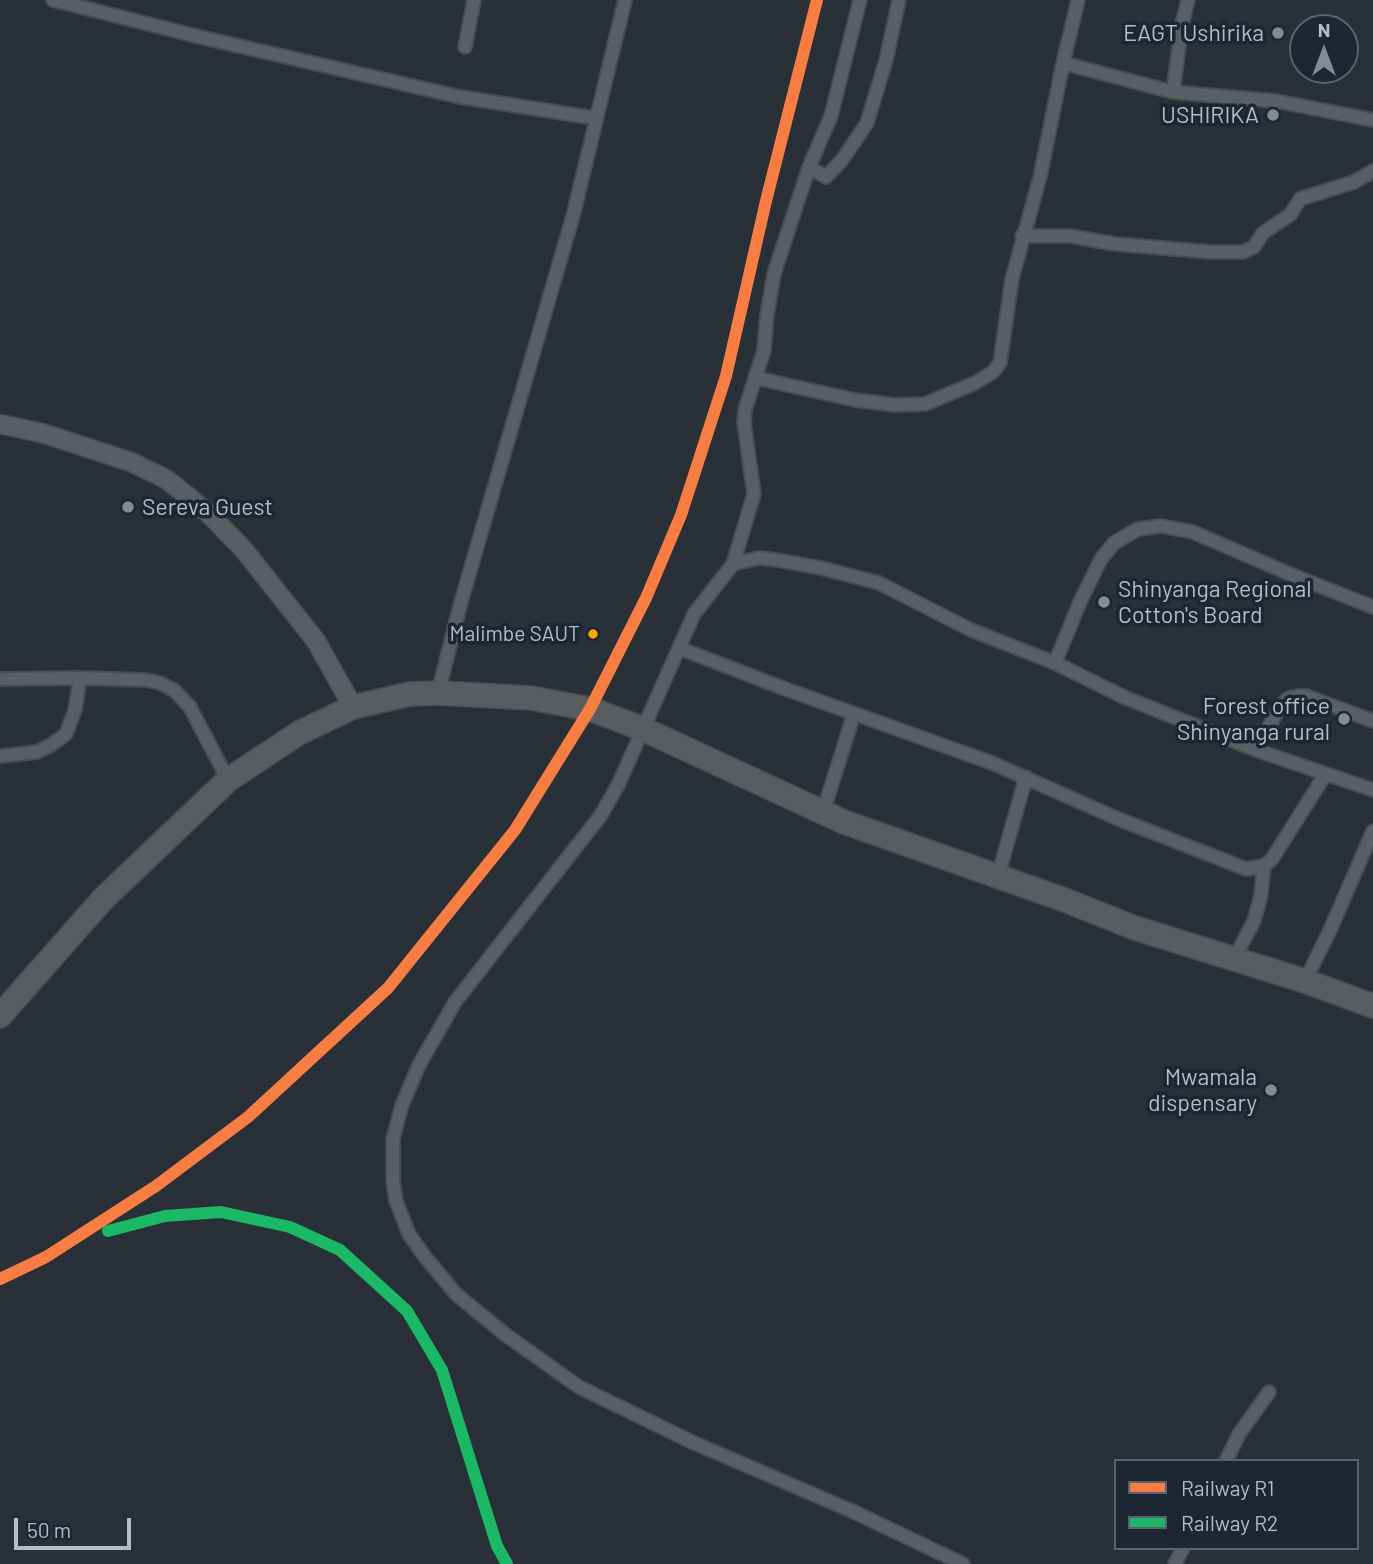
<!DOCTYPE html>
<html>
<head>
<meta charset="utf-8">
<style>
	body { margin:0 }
	#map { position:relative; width:1373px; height:1564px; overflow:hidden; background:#2a3038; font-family:Barlow,sans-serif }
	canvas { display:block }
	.legend { position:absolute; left:1114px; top:1459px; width:245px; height:91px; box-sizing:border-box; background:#1d2633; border:2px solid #59626f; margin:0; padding:9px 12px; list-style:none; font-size:21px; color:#b4bcc9 }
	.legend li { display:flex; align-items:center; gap:14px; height:35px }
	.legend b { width:35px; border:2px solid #59626f }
	.north { position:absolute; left:1289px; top:14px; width:70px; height:70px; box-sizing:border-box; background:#1d2633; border:2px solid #59626f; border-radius:50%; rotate:0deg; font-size:19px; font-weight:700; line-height:28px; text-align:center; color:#b4bcc9 }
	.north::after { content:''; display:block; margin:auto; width:24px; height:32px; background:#848b96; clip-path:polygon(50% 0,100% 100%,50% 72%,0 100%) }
	.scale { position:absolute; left:14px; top:1518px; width:117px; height:32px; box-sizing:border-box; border:4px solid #b4bcc9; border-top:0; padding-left:9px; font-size:21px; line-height:24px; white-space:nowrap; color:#b4bcc9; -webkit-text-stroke:5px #1d2633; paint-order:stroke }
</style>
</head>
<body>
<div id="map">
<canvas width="1373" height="1564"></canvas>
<ul class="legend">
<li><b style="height:9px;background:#f77d43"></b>Railway R1</li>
<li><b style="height:9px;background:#1ab867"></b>Railway R2</li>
</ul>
<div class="north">N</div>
<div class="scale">50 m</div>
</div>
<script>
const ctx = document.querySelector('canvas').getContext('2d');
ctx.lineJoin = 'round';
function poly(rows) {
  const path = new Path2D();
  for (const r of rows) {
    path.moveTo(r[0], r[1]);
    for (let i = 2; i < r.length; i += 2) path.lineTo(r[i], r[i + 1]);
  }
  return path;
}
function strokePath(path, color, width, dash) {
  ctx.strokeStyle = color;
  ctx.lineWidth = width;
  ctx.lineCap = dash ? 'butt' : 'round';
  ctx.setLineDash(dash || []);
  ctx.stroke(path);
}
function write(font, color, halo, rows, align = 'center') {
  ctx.font = font + ' Barlow,sans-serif';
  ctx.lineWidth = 7;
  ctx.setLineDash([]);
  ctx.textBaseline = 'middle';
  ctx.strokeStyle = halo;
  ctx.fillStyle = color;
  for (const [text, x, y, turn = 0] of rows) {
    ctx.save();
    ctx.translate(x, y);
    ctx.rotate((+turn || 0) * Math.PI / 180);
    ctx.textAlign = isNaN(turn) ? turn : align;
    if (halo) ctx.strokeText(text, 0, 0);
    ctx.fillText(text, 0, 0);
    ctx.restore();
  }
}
const street = poly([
	[53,0,200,37,460,97,595,118],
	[465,47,474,0],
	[1063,63,1173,92,1276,101,1373,120],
	[1173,92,1182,24,1188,0],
	[809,167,826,177,842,160,867,123,886,60,899,0],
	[1022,236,1070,236,1115,244,1211,252,1243,252,1254,247,1263,233,1291,214,1300,199,1354,182,1373,171],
	[756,378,855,400,896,405,925,404,975,383,993,372,1000,363,1012,279,1040,177,1063,63,1078,0],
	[733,564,754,494,744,423,745,410,764,350,767,315,774,274,809,167,831,116,860,0],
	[679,648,780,687,992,763,1116,818,1246,869,1264,866,1272,859,1325,775],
	[1055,663,1080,602,1101,559,1114,543,1138,529,1161,526,1193,532,1292,575,1373,607],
	[0,679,80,678,146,680,160,683,174,690,190,707,228,780],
	[438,693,461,602,573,216,625,0],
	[1256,750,1281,705,1289,698,1298,696,1306,696,1373,721],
	[0,756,37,752,51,745,66,734,75,710,80,678],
	[823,812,854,714],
	[998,876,1026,777],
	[1234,959,1254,921,1261,895,1264,866],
	[1305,981,1331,928,1373,831],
	[1226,1461,1239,1434,1269,1392],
	[963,1564,854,1512,692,1442,579,1387,506,1335,457,1295,425,1257,409,1234,396,1201,393,1180,393,1139,402,1105,419,1065,455,1002,601,815,619,783,694,614,733,564,759,558,777,560,821,568,879,583,971,630,1055,663,1126,698,1256,750,1373,790],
	[1175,1564,1183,1548]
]);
const secondary = poly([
	[0,424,42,433,131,462,166,479,190,498,210,515,244,550,316,641,353,707]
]);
const highway = poly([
	[0,1016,103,899,228,780,299,733,353,707,410,694,438,693,531,698,590,709,643,729,844,822,1062,899,1135,928,1305,981,1373,1006]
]);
const rail1 = poly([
	[0,1279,46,1257,156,1186,248,1117,388,988,515,830,590,709,646,598,681,515,726,376,766,201,817,0]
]);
const rail2 = poly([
	[108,1231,165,1216,221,1212,290,1227,340,1250,407,1311,442,1370,497,1546,507,1564]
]);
const markers = [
	[1278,33,7,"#848b96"],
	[1273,115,7,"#848b96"],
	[128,507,7,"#848b96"],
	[1104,602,7,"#848b96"],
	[593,634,6,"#f7a600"],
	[1344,719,7,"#848b96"],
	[1271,1090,7,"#848b96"]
];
const busNames = [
	["Malimbe SAUT",580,634]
];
const poiNames = [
	["EAGT Ushirika",1264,33],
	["USHIRIKA",1259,115],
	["Sereva Guest",142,507,"left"],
	["Shinyanga Regional",1118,589,"left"],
	["Cotton's Board",1118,615,"left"],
	["Forest office",1330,706],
	["Shinyanga rural",1330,732],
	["Mwamala",1257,1077],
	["dispensary",1257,1103]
];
strokePath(street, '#484c53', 16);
strokePath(secondary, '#484c53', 21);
strokePath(highway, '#474c53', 26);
strokePath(street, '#5a5e66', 12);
strokePath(secondary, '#595d64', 18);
strokePath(highway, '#5a5d60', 23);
strokePath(rail1, '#f77d43', 12);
strokePath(rail2, '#1ab867', 12);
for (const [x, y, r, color] of markers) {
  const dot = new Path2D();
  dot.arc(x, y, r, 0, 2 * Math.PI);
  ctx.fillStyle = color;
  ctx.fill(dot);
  strokePath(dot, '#1d2633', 2.5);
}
write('21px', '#b4bcc9', '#1d2633', busNames, 'right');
write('23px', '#b4bcc9', '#1d2633', poiNames, 'right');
</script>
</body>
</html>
